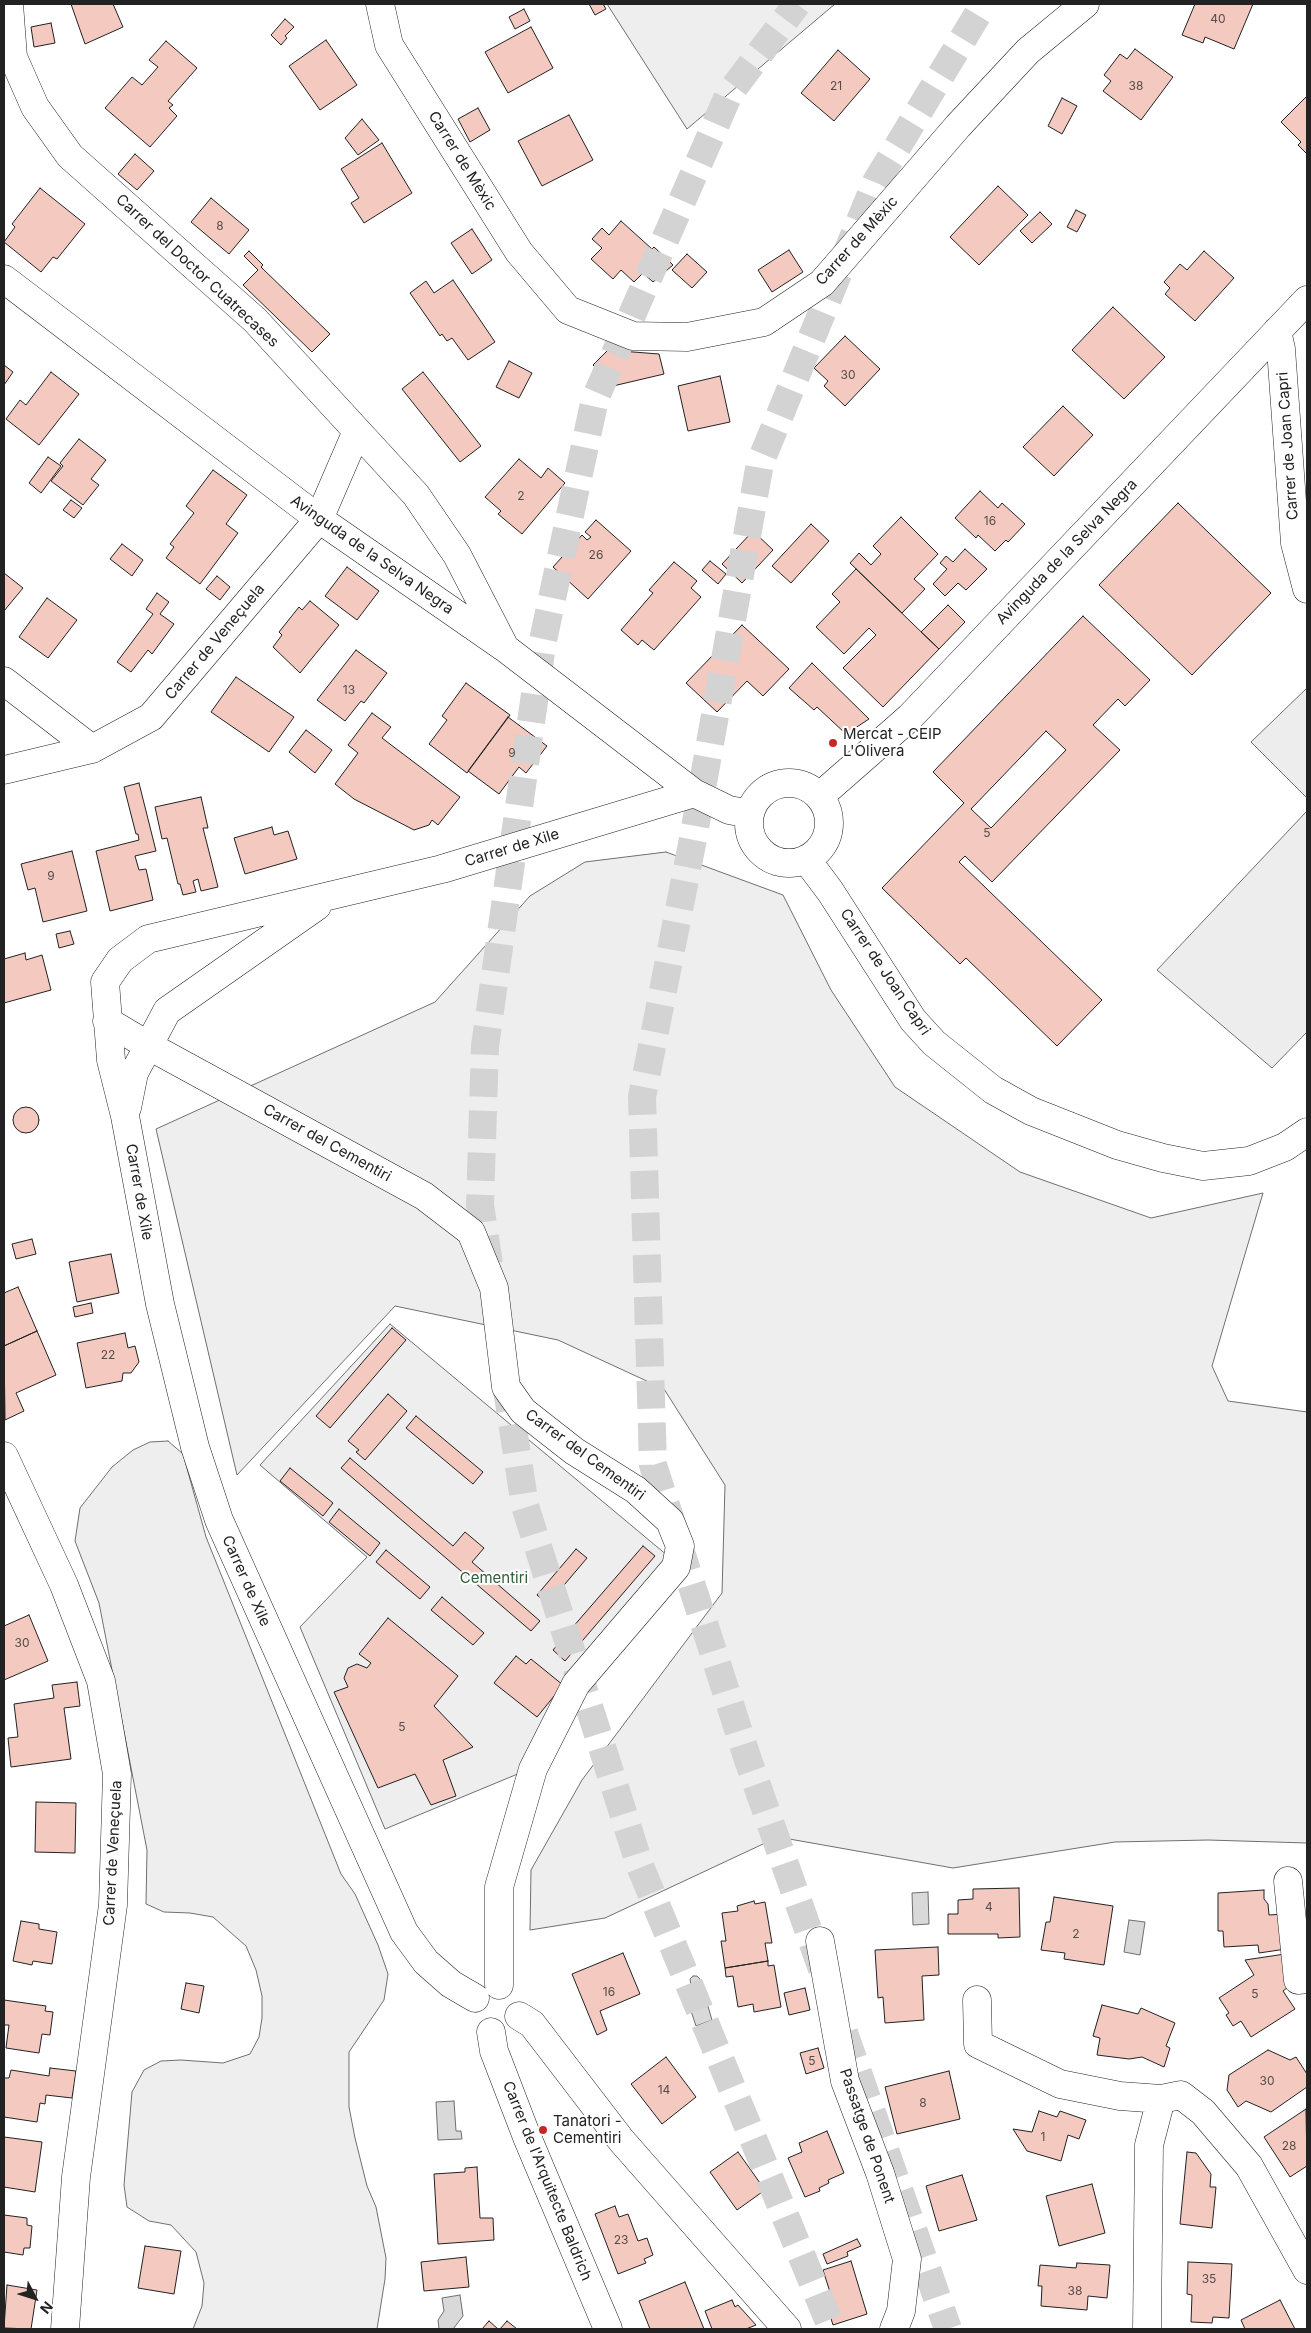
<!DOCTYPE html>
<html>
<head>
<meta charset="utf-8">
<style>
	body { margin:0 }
	#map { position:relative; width:1311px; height:2333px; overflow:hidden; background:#fff; font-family:Inter,sans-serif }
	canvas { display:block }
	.frame { position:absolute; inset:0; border:5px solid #222; pointer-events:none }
	.north { position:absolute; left:10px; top:2273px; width:50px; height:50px; -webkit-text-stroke:4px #fff; paint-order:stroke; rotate:130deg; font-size:14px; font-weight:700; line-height:20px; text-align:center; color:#222 }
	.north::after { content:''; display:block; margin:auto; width:18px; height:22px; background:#222; clip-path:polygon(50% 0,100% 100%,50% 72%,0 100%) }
</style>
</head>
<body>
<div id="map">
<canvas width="1311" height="2333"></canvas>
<div class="frame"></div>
<div class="north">N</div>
</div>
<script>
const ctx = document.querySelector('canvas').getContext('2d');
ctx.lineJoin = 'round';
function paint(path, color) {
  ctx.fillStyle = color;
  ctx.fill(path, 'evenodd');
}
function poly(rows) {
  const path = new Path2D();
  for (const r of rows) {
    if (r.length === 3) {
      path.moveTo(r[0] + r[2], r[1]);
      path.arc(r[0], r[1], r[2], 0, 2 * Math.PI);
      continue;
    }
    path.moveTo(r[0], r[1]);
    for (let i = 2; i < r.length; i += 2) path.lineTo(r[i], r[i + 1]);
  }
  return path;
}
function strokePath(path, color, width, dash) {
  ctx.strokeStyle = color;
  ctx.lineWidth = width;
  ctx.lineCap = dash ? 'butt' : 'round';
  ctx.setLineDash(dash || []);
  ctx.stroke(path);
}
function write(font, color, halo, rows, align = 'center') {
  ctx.font = font + ' Inter,sans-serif';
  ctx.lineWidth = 4;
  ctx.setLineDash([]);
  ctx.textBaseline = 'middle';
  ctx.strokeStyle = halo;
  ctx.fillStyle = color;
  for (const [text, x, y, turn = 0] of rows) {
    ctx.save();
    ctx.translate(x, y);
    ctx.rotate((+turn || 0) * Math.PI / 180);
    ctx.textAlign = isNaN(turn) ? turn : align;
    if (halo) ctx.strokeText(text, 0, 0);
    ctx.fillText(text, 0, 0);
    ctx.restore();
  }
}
const green = poly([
	[607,4,835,4,687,129,607,4],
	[666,852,783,895,831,990,895,1087,1020,1172,1151,1218,1263,1193,1212,1366,1228,1401,1307,1412,1307,1843,1208,1840,1115,1842,953,1868,778,1837,605,1918,530,1930,531,1870,582,1780,722,1593,725,1485,664,1389,558,1340,395,1306,237,1475,156,1129,435,1002,530,896,585,862,666,852],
	[390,1324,674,1561,520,1773,385,1829,300,1627,367,1557,260,1465,390,1324],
	[168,1441,183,1454,206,1537,341,1874,355,1894,378,1945,388,1974,384,2000,349,2052,349,2107,355,2138,367,2186,376,2207,386,2258,385,2279,377,2329,193,2329,202,2306,204,2283,196,2252,171,2225,149,2221,127,2207,124,2185,132,2092,144,2070,161,2061,181,2060,223,2063,250,2054,259,2037,262,2018,262,1996,256,1970,246,1946,213,1917,190,1913,164,1912,146,1904,147,1850,99,1603,75,1541,80,1508,112,1467,133,1450,150,1442,168,1441]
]);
const parking = poly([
	[1307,688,1307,798,1251,742,1307,688],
	[1307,811,1307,1032,1272,1068,1157,970,1307,811]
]);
const water = poly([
	[928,1892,929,1924,913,1925,912,1893,928,1892],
	[1129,1920,1145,1922,1140,1955,1124,1952,1129,1920],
	[693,1976,697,1976,700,1979,712,2020,696,2026,683,1987,691,1985,690,1979,693,1976],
	[454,2101,456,2131,461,2131,462,2139,438,2140,436,2102,454,2101],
	[460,2295,463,2316,453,2329,439,2329,438,2320,444,2311,442,2298,460,2295]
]);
const building = poly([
	[71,4,113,4,123,27,85,44,71,4],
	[589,4,603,4,606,9,595,15,589,4],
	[1195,4,1253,4,1234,49,1205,37,1203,43,1182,35,1195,4],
	[524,9,530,21,515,29,509,17,524,9],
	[285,19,294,27,285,36,287,38,281,45,271,35,285,19],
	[51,23,55,43,34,47,31,27,51,23],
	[531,27,553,68,508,93,485,52,531,27],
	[326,40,357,85,320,110,289,66,326,40],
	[166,41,197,68,168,101,173,105,169,108,177,116,150,147,105,108,132,77,142,85,158,67,149,60,166,41],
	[1135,49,1173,77,1141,120,1103,91,1111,81,1104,75,1120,54,1127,59,1135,49],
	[838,50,870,79,834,121,801,93,838,50],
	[1307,96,1307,154,1298,145,1301,142,1281,122,1307,96],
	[1062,98,1077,106,1062,134,1048,126,1062,98],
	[478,108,490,130,470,142,458,119,478,108],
	[569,115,593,160,542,186,518,141,569,115],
	[362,119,379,140,358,155,345,138,362,119],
	[382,143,412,193,364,223,351,203,359,198,341,169,382,143],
	[135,154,154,171,137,190,118,174,135,154],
	[998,186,1028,215,979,265,950,237,998,186],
	[40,188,85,224,57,259,53,257,41,272,4,242,15,227,12,224,40,188],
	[211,198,249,230,229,254,191,222,211,198],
	[1076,210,1086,215,1077,232,1067,227,1076,210],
	[1040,212,1052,224,1032,243,1020,231,1040,212],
	[621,221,652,249,654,247,673,265,653,282,643,273,634,282,621,270,613,279,591,259,602,248,592,239,602,228,609,235,621,221],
	[472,229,492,260,472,274,451,243,472,229],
	[789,250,803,272,772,292,758,270,789,250],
	[249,251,263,265,261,267,330,334,312,352,243,285,258,270,244,256,249,251],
	[1204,251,1234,278,1195,321,1165,294,1170,288,1164,282,1180,264,1187,270,1204,251],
	[687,254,707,272,692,288,672,270,687,254],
	[453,280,495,342,468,360,452,338,447,341,442,334,440,336,410,293,426,281,434,293,453,280],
	[1113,307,1165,357,1124,399,1072,350,1113,307],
	[845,336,880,369,845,406,824,386,828,381,814,368,845,336],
	[608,350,659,354,664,374,613,386,593,365,608,350],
	[509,361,532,373,519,398,496,387,509,361],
	[4,365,13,372,4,385,4,365],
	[51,372,79,394,39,445,6,419,20,400,26,405,51,372],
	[423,372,481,446,460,462,402,389,423,372],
	[720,376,730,422,688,431,678,386,720,376],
	[1063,406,1093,435,1054,476,1023,447,1063,406],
	[79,439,106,460,91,479,99,485,83,505,51,481,63,466,60,463,79,439],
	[48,457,61,466,41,493,29,483,48,457],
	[519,459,541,478,548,468,565,483,522,534,498,514,501,511,485,497,519,459],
	[213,470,247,495,226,524,238,533,200,584,166,558,174,547,170,544,194,513,186,506,213,470],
	[980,491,998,508,1002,503,1025,524,1008,542,1006,540,995,551,978,535,976,538,955,518,980,491],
	[71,500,82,508,74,518,63,510,71,500],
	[1178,503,1271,593,1192,675,1099,585,1178,503],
	[901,517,938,554,914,579,925,589,902,613,850,563,859,553,871,565,881,554,873,546,901,517],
	[596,520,631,551,588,599,553,567,582,535,587,540,591,537,585,532,596,520],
	[811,524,829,541,791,583,772,566,811,524],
	[753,531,773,550,742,583,722,564,753,531],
	[122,544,143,560,132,576,110,559,122,544],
	[965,549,987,569,966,590,958,583,945,596,933,584,947,569,940,563,946,556,953,562,965,549],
	[710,561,726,574,718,584,702,570,710,561],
	[674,562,697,581,691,588,701,597,654,650,642,640,638,645,621,630,653,593,649,590,674,562],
	[347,567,379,591,357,620,325,596,347,567],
	[856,569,939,649,883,707,843,668,876,635,869,628,844,654,816,627,840,602,832,594,856,569],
	[4,573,23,588,4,611,4,573],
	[217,576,230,587,220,600,206,589,217,576],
	[157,593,169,602,160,614,174,624,152,654,148,650,131,672,117,662,153,614,146,609,157,593],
	[47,598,77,620,48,658,19,637,47,598],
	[310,601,339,625,300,673,273,647,282,635,279,632,299,607,302,610,310,601],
	[948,605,965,622,939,649,921,632,948,605],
	[1083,616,1150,680,1125,706,1118,699,1093,725,1120,750,992,882,965,856,959,862,1102,1000,1057,1046,966,958,960,964,882,888,964,803,933,772,1083,616],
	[1046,731,1066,750,991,828,971,809,1046,731],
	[742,625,789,669,763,696,747,681,717,712,686,683,742,625],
	[356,650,387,673,364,703,361,701,345,721,317,700,356,650],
	[812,663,869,719,846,734,817,707,814,710,789,688,812,663],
	[236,677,294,717,269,752,211,712,236,677],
	[466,683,510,715,467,773,429,744,447,720,442,716,466,683],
	[372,713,391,727,382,738,460,797,438,825,432,820,429,825,414,830,354,799,335,784,358,753,348,745,372,713],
	[508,717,547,746,526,773,519,767,499,794,468,771,508,717],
	[306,730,332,750,315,773,289,752,306,730],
	[139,783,156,851,135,856,139,870,146,869,153,900,110,911,96,851,139,840,138,834,136,834,124,787,139,783],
	[201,797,208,828,203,828,218,887,201,891,198,879,193,881,196,892,183,895,180,884,178,884,167,838,162,839,155,807,201,797],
	[272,827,274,835,288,831,297,859,245,874,234,838,272,827],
	[72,851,87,911,43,922,35,888,28,890,21,864,72,851],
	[70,931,74,944,59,948,56,934,70,931],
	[25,953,26,960,42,955,51,990,4,1003,4,959,25,953],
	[26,1120,13],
	[32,1239,36,1254,16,1259,12,1244,32,1239],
	[111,1254,119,1293,77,1302,69,1262,111,1254],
	[18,1287,37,1331,4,1346,4,1293,18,1287],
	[91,1303,93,1313,75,1317,73,1307,91,1303],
	[392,1328,406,1340,330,1428,316,1416,392,1328],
	[37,1331,56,1375,16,1393,24,1411,5,1420,4,1346,37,1331],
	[125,1333,128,1348,135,1346,139,1362,131,1373,123,1373,122,1381,86,1388,77,1343,125,1333],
	[388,1394,407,1411,365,1460,356,1452,359,1450,348,1441,388,1394],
	[416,1416,483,1472,473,1484,406,1428,416,1416],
	[350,1458,453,1546,465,1532,484,1548,472,1562,540,1621,531,1631,341,1468,350,1458],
	[290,1468,333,1503,323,1516,280,1481,290,1468],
	[339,1509,380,1543,370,1556,329,1522,339,1509],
	[643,1546,655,1556,565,1661,553,1650,643,1546],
	[576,1549,587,1558,548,1604,537,1595,576,1549],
	[386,1550,430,1587,420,1599,376,1562,386,1550],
	[442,1597,484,1633,473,1645,431,1610,442,1597],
	[29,1615,48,1661,4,1680,4,1626,29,1615],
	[388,1618,458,1676,434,1706,473,1747,443,1760,456,1796,431,1805,415,1774,378,1788,334,1692,348,1687,344,1678,348,1668,357,1664,367,1668,371,1663,359,1654,388,1618],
	[516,1656,526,1664,531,1659,563,1685,537,1717,494,1683,516,1656],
	[77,1682,80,1706,64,1708,71,1759,11,1767,8,1738,18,1737,14,1704,54,1698,52,1685,77,1682],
	[36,1802,76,1803,75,1853,35,1852,36,1802],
	[1019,1888,1020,1937,998,1938,998,1934,948,1934,948,1914,958,1914,958,1900,973,1899,973,1889,1019,1888],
	[1264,1890,1264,1899,1268,1904,1269,1915,1285,1914,1286,1949,1259,1953,1258,1945,1224,1947,1223,1931,1218,1931,1218,1893,1264,1890],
	[1054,1897,1113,1906,1104,1965,1064,1959,1065,1953,1041,1950,1046,1922,1050,1922,1054,1897],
	[754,1901,755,1904,765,1902,772,1943,765,1943,768,1961,725,1968,721,1941,726,1941,722,1913,738,1911,737,1906,754,1901],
	[21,1921,39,1924,39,1929,57,1932,52,1964,33,1961,32,1965,13,1961,21,1921],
	[938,1947,939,1975,922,1976,924,2020,885,2023,883,1997,878,1998,875,1950,938,1947],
	[623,1953,640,1994,600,2011,607,2030,597,2035,572,1974,623,1953],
	[1285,1954,1291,1985,1283,1991,1295,2009,1251,2037,1241,2021,1233,2026,1226,2015,1229,2013,1219,1998,1254,1975,1245,1960,1285,1954],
	[768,1961,768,1966,774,1965,781,2007,754,2012,753,2004,738,2007,733,1976,726,1977,725,1968,768,1961],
	[186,1983,204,1986,199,2013,181,2009,186,1983],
	[805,1988,810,2010,789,2015,784,1993,805,1988],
	[4,2000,46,2006,45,2011,53,2012,50,2035,42,2034,39,2053,6,2048,9,2025,4,2025,4,2000],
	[1102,2005,1138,2014,1141,2008,1175,2023,1166,2046,1170,2048,1164,2067,1142,2057,1129,2059,1097,2055,1100,2038,1093,2036,1102,2005],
	[818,2048,824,2068,806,2074,800,2053,818,2048],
	[1268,2050,1290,2060,1296,2057,1307,2074,1307,2087,1271,2112,1246,2101,1238,2107,1227,2090,1229,2075,1268,2050],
	[666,2057,696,2097,662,2124,631,2084,666,2057],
	[50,2068,76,2071,72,2098,46,2095,45,2104,40,2103,37,2122,4,2117,4,2078,9,2078,11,2070,49,2076,50,2068],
	[949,2071,960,2119,897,2134,885,2087,949,2071],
	[1306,2109,1307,2166,1290,2177,1264,2137,1306,2109],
	[1039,2111,1057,2117,1060,2111,1086,2120,1079,2139,1068,2135,1061,2161,1027,2151,1013,2129,1032,2132,1039,2111],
	[827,2131,844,2173,828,2180,829,2183,819,2188,820,2191,805,2197,788,2158,802,2152,799,2143,827,2131],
	[4,2137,42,2142,35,2192,4,2187,4,2137],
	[738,2152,765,2190,737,2210,710,2172,738,2152],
	[1187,2152,1196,2153,1211,2174,1210,2187,1216,2187,1212,2228,1180,2224,1187,2152],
	[477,2167,480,2218,493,2218,494,2240,438,2244,434,2174,465,2172,465,2168,477,2167],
	[962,2175,977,2220,939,2231,926,2186,962,2175],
	[1092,2184,1105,2233,1059,2246,1046,2196,1092,2184],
	[615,2206,619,2217,628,2214,638,2241,647,2238,653,2255,644,2259,646,2263,618,2274,595,2214,615,2206],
	[4,2215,27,2218,27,2225,32,2226,30,2248,24,2248,23,2255,4,2252,4,2215],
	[857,2239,861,2246,847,2252,848,2256,827,2264,823,2254,857,2239],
	[145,2246,181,2251,174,2294,138,2288,145,2246],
	[466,2257,469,2287,424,2291,421,2262,466,2257],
	[851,2261,867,2314,833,2325,823,2293,830,2292,823,2270,851,2261],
	[1188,2262,1232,2264,1229,2318,1213,2317,1212,2323,1191,2322,1192,2295,1187,2294,1188,2262],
	[1077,2263,1110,2265,1107,2298,1088,2296,1087,2310,1041,2306,1042,2286,1038,2286,1040,2265,1076,2268,1077,2263],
	[685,2282,704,2329,650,2329,639,2301,685,2282],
	[7,2285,37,2290,31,2329,4,2328,7,2285],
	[732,2300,735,2307,738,2305,756,2325,746,2329,712,2329,705,2311,732,2300],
	[1280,2300,1295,2329,1245,2329,1241,2320,1280,2300],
	[489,2321,498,2329,482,2329,489,2321],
	[507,2321,517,2329,500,2329,507,2321]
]);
const motorwayTunnel = poly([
	[489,1264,480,1205,485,1046,542,645,595,399,729,94,797,4],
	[506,1383,525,1506,640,1866,832,2329],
	[822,1969,747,1757,653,1465,642,1097,693,839,760,463,876,182,984,4],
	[844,2033,948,2329]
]);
const minor = poly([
	[9,4,13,57,35,107,70,156,255,320,416,495,457,555,503,644],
	[380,4,389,45,519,252,568,310,633,336,687,337,764,322,822,283,958,126,1028,51,1085,4],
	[4,279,319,519,505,648,694,793,729,810,750,814],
	[1277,331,1281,349,1295,543,1307,589],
	[4,681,92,749],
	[4,770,92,749,151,717,319,519,357,431],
	[789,823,40],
	[820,796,910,717,1307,300],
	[806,859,830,891,913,1020,934,1043,993,1090,1031,1111,1117,1145,1163,1158,1203,1166,1249,1161,1285,1147,1307,1132],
	[107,1021,149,1046,424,1196,471,1232,494,1288,506,1387,523,1411,574,1451,636,1490,670,1521,680,1546,676,1567,576,1684,533,1769,499,1887,499,1985],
	[127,1108,134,1073,167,1011,317,906],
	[4,1456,64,1585,101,1681,117,1774,113,1905,76,2177,65,2329],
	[1288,1881,1298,1980,1307,1979],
	[820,1941,845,2081,880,2173,907,2259,901,2311,894,2329],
	[475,1998,451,1984,426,1962,404,1932,219,1520,195,1447,160,1304,125,1116,111,1060,105,982,120,960,148,939,442,869,694,793],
	[977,2000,978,2044,1060,2084,1120,2096,1161,2099],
	[519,2016,532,2024,621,2140,787,2329],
	[491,2032,494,2051,527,2137,608,2329],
	[1147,2329,1149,2145,1161,2099,1181,2095,1203,2112,1249,2166,1307,2270]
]);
const markers = [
	[833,743,5,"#c62828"],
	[543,2130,5,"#c62828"]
];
const numberNames = [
	["40",1218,19],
	["21",836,86],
	["38",1136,86],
	["8",220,226],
	["30",848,375],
	["2",521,496],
	["16",990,521],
	["26",596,555],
	["13",349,690],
	["9",512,753],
	["5",987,833],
	["9",51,876],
	["22",108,1355],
	["30",22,1643],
	["5",402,1727],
	["4",989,1907],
	["2",1076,1934],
	["16",609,1992],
	["5",1255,1994],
	["5",812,2061],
	["30",1267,2081],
	["14",664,2090],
	["8",923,2103],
	["1",1043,2137],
	["28",1289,2146],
	["23",621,2240],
	["35",1209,2279],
	["38",1075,2291]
];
const streetNames = [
	["Carrer de Mèxic",462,161,58],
	["Carrer de Mèxic",857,241,-48],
	["Carrer del Doctor Cuatrecases",197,271,43],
	["Carrer de Joan Capri",1288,446,-94],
	["Avinguda de la Selva Negra",1067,552,-46],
	["Avinguda de la Selva Negra",372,555,35],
	["Carrer de Veneçuela",215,642,-50],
	["Carrer de Xile",512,848,-17],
	["Carrer de Joan Capri",885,972,56],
	["Carrer del Cementiri",327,1143,29],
	["Carrer de Xile",139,1192,80],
	["Carrer del Cementiri",585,1455,36],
	["Carrer de Xile",246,1581,66],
	["Carrer de Veneçuela",113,1853,-87],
	["Passatge de Ponent",867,2136,71],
	["Carrer de l'Arquitecte Baldrich",547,2181,68]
];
const poiNames = [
	["Mercat - CEIP",843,734],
	["L'Olivera",843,751],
	["Tanatori -",553,2121],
	["Cementiri",553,2138]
];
const parkNames = [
	["Cementiri",494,1578]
];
paint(green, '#eee');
strokePath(green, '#6f6f6f', 1);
paint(parking, '#ededed');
strokePath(parking, '#6f6f6f', 1);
paint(water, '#d9d9d9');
strokePath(water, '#6f6f6f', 1);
paint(building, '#f3c9c0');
strokePath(building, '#222', 1);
strokePath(motorwayTunnel, '#d3d3d3', 28, [28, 14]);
strokePath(minor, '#222', 29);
strokePath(minor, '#fff', 28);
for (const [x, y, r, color] of markers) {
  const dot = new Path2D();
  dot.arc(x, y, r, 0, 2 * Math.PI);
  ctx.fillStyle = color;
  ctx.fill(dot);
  strokePath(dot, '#fff', 2);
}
write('12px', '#564c4a', null, numberNames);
write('15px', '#222', '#fff', streetNames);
write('15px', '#222', '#fff', poiNames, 'left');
write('15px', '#2f5e38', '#fff', parkNames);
</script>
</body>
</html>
